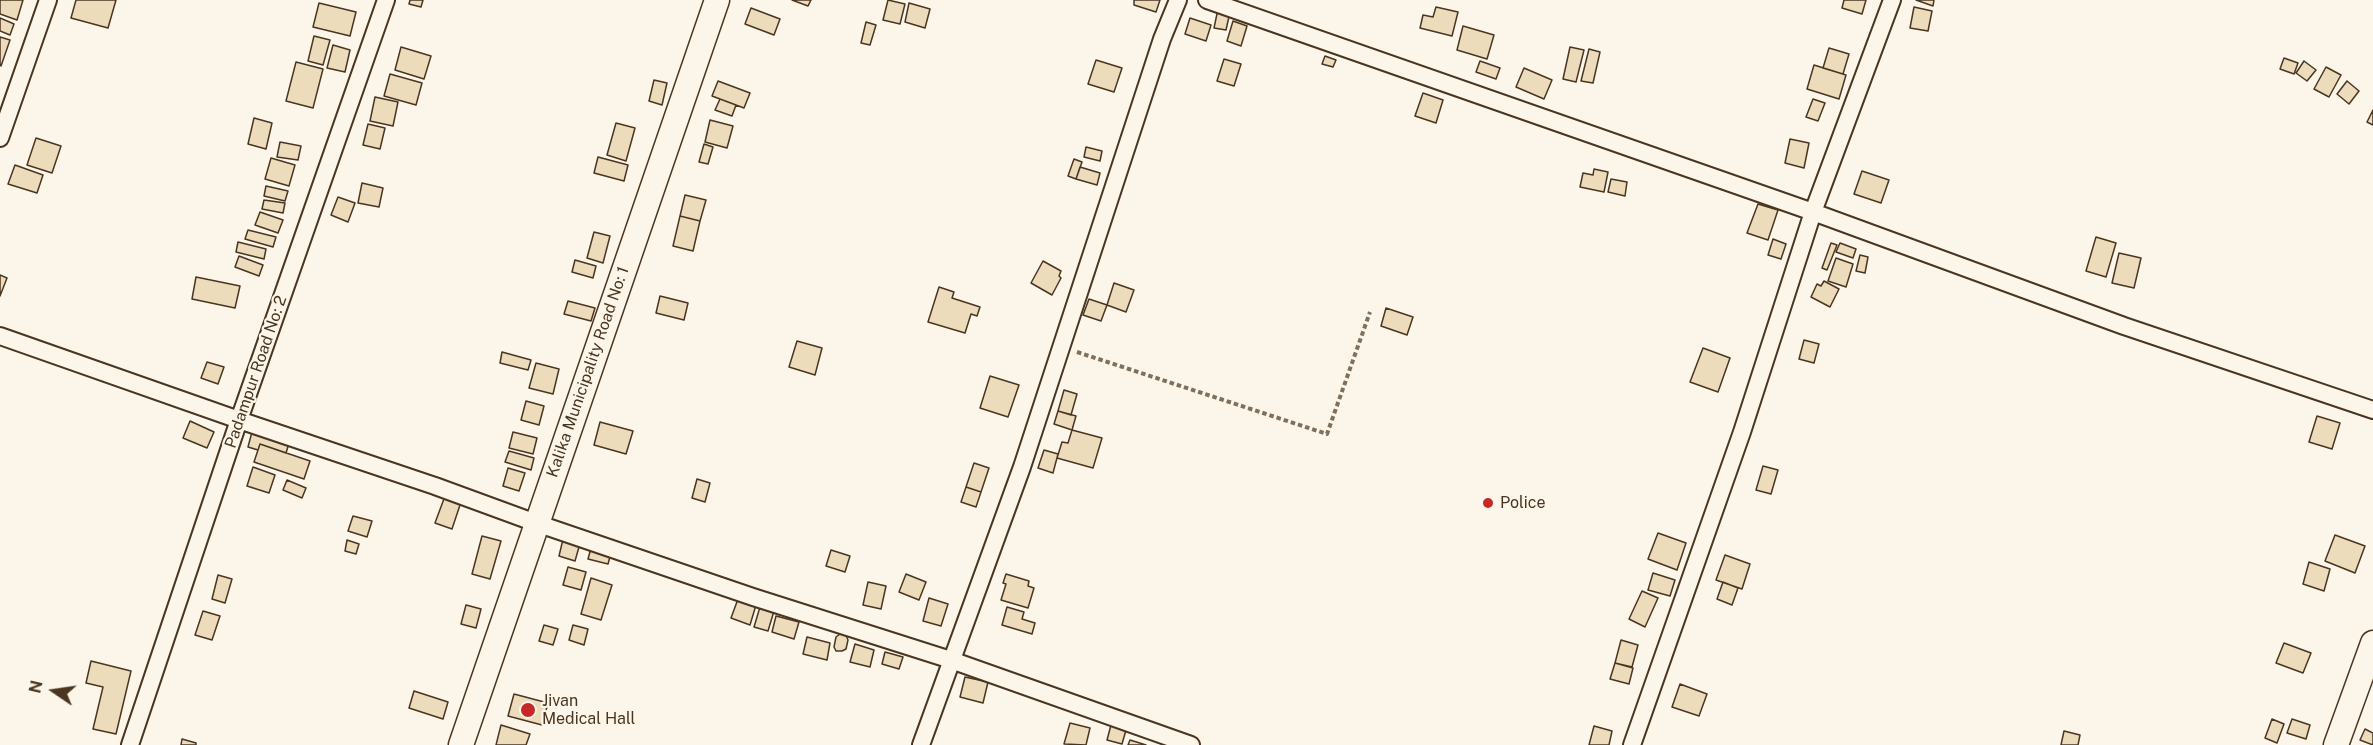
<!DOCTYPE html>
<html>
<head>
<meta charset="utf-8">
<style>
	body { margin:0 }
	#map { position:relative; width:2373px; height:745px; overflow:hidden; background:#fbf6e9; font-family:"Public Sans",sans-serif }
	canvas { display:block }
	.north { position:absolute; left:24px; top:661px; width:60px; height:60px; -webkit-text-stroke:4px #fbf6e9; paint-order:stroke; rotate:283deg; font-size:16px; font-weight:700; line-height:24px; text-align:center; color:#4a3520 }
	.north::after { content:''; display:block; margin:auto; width:21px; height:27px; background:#4a3520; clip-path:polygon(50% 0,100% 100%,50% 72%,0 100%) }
</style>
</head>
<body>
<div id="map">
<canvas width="2373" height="745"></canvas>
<div class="north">N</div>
</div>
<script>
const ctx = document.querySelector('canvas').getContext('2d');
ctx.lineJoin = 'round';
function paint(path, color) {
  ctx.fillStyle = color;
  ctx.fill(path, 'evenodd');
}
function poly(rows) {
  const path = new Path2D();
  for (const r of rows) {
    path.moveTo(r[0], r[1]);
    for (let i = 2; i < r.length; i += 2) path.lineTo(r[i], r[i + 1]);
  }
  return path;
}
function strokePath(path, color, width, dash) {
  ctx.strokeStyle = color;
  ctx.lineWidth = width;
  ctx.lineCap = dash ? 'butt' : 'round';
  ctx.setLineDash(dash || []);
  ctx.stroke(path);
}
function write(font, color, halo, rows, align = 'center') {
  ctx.font = font + ' "Public Sans",sans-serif';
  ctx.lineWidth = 4.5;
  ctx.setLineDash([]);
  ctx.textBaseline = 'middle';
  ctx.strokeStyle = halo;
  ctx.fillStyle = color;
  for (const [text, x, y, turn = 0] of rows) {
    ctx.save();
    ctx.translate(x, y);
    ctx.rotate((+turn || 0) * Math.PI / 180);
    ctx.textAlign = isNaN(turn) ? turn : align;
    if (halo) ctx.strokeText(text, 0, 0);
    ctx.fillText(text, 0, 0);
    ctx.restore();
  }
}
const building = poly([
	[0,0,23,0,17,20,0,14,0,0],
	[76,0,116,0,108,28,71,18,76,0],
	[410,0,423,0,421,7,409,4,410,0],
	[792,0,811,0,808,6,792,0],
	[888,0,905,4,900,24,883,20,888,0],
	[1134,0,1160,0,1156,12,1134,5,1134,0],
	[1844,0,1866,0,1862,14,1842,8,1844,0],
	[1916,0,1934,0,1933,6,1916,0],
	[319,3,356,12,350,36,313,27,319,3],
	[909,3,930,9,925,28,905,22,909,3],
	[1436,7,1458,12,1452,36,1420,28,1423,15,1433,17,1436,7],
	[1914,7,1932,11,1928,31,1910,28,1914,7],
	[751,8,780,19,774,35,745,24,751,8],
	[1218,9,1230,12,1226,30,1214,28,1218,9],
	[0,18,14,24,10,35,0,31,0,18],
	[1190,18,1211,25,1206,41,1185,34,1190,18],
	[1233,21,1247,26,1241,46,1227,41,1233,21],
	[866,22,876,25,870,45,861,43,866,22],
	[1463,26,1494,35,1487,59,1457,50,1463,26],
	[314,36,330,40,323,65,308,61,314,36],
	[0,37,10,40,1,66,0,65,0,37],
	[333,45,350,50,345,72,327,68,333,45],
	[401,47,431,56,424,79,395,70,401,47],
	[1570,47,1584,50,1576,82,1563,79,1570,47],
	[1829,48,1849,54,1843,74,1823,68,1829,48],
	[1589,49,1600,52,1593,83,1581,81,1589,49],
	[1325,56,1336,60,1333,67,1322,64,1325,56],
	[2284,58,2298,63,2294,74,2280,69,2284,58],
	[1224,59,1241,64,1234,86,1217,81,1224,59],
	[1096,60,1122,68,1114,92,1088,84,1096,60],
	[1480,61,1500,68,1496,79,1476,72,1480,61],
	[2304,61,2316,70,2307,81,2296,73,2304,61],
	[296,62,323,69,313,108,286,101,296,62],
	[1814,65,1846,75,1839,99,1807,89,1814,65],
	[2326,67,2341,75,2329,97,2314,89,2326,67],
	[1524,68,1552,80,1544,99,1516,87,1524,68],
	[390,74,422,83,416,105,384,96,390,74],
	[654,80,667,83,662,105,649,101,654,80],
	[718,81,750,93,744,108,712,96,718,81],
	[2347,81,2359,91,2349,104,2337,94,2347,81],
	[1423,93,1443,100,1436,123,1415,116,1423,93],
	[375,97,398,102,393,126,370,121,375,97],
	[720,99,736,105,732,116,715,110,720,99],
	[1813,99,1825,103,1818,121,1806,117,1813,99],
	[2373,110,2373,125,2367,122,2373,110],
	[254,118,272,123,266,149,248,144,254,118],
	[710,120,733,126,727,148,705,142,710,120],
	[616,123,635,128,626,161,607,155,616,123],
	[368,124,385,128,380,149,363,145,368,124],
	[36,138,61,146,52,173,27,165,36,138],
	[1790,139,1809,143,1804,168,1785,163,1790,139],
	[280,142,301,146,298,160,277,157,280,142],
	[704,144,713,147,708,164,699,162,704,144],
	[1086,147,1102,151,1100,161,1084,157,1086,147],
	[598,157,628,165,624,181,594,173,598,157],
	[271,158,295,165,289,186,265,179,271,158],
	[1074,159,1082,162,1076,179,1068,176,1074,159],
	[15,165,43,175,37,193,8,184,15,165],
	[1080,167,1100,173,1097,185,1076,179,1080,167],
	[1594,169,1608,172,1604,192,1580,187,1583,173,1593,175,1594,169],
	[1862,171,1889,180,1881,203,1854,194,1862,171],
	[1611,179,1627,182,1625,196,1608,192,1611,179],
	[362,183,383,188,379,207,358,203,362,183],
	[266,186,288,191,285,201,264,196,266,186],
	[685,195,706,200,700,221,680,216,685,195],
	[338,197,355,203,348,222,331,215,338,197],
	[264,200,285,203,283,213,262,209,264,200],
	[1758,204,1778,210,1768,240,1747,233,1758,204],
	[260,212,283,220,278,233,255,225,260,212],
	[680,216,700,221,693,251,673,246,680,216],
	[248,230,276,237,273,247,245,239,248,230],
	[594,232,610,236,603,263,587,258,594,232],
	[2096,237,2116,243,2106,277,2086,271,2096,237],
	[1773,239,1786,244,1781,259,1768,255,1773,239],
	[238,242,266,249,264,259,236,252,238,242],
	[1831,243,1837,245,1827,270,1822,268,1831,243],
	[1840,243,1856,249,1853,258,1836,252,1840,243],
	[2119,253,2141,258,2134,288,2112,283,2119,253],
	[1860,255,1868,257,1865,273,1856,271,1860,255],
	[239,256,263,265,259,276,235,267,239,256],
	[1836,258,1853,264,1846,287,1828,281,1836,258],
	[575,260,596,266,593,278,572,272,575,260],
	[1043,261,1061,271,1059,276,1061,278,1052,295,1031,283,1043,261],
	[0,275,7,278,0,296,0,275],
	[196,277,240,286,235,308,192,299,196,277],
	[1824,281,1839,289,1830,307,1811,297,1817,284,1821,286,1824,281],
	[1114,283,1134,290,1126,312,1107,305,1114,283],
	[939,287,954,292,952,298,980,307,977,316,971,314,965,333,928,322,939,287],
	[660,296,688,303,684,320,656,313,660,296],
	[1089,299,1107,305,1101,321,1083,315,1089,299],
	[568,301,595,308,591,321,564,314,568,301],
	[1386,308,1413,317,1407,335,1381,326,1386,308],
	[1804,340,1819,344,1814,363,1799,359,1804,340],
	[797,341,822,348,815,375,789,367,797,341],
	[1703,348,1730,358,1718,392,1690,382,1703,348],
	[502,352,531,360,528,370,500,363,502,352],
	[207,362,224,367,218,384,201,378,207,362],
	[536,363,559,369,553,394,529,388,536,363],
	[990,376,1019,385,1008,417,980,408,990,376],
	[1064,390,1077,394,1071,415,1058,411,1064,390],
	[526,401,544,406,539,425,521,420,526,401],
	[1058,411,1076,416,1072,430,1054,424,1058,411],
	[2317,416,2340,423,2332,449,2309,442,2317,416],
	[190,421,214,432,207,448,183,438,190,421],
	[600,422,633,431,626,454,594,445,600,422],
	[253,428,290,440,286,453,260,444,258,450,248,447,253,428],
	[1072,430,1102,438,1093,468,1057,458,1062,442,1068,443,1072,430],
	[513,432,537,438,533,454,509,448,513,432],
	[260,444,310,461,304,479,254,462,260,444],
	[1044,450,1058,454,1053,473,1038,468,1044,450],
	[509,451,534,458,531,470,505,462,509,451],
	[974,463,989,468,981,492,966,487,974,463],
	[1763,466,1778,470,1771,494,1756,490,1763,466],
	[253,467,275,475,269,493,247,486,253,467],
	[508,468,525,473,519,491,503,486,508,468],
	[697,479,710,483,705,502,692,498,697,479],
	[287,480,306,488,302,498,283,490,287,480],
	[966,487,981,492,976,507,961,502,966,487],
	[445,496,461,502,452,529,435,523,445,496],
	[353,516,372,521,367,537,348,531,353,516],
	[1658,533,1686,543,1677,570,1648,559,1658,533],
	[564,535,581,540,575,561,559,556,564,535],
	[2335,535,2365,546,2355,573,2325,561,2335,535],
	[482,536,501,541,490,579,472,574,482,536],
	[347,540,359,544,356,554,345,551,347,540],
	[591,548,611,553,608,564,588,559,591,548],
	[831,550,850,556,845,572,826,566,831,550],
	[1725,555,1750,564,1742,589,1716,580,1725,555],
	[2309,562,2330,569,2324,591,2303,584,2309,562],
	[568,567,586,572,581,590,563,585,568,567],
	[1653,573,1675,580,1670,596,1648,590,1653,573],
	[906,574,926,582,919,600,899,592,906,574],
	[1006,574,1029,581,1028,586,1034,588,1028,608,1001,600,1006,584,1003,583,1006,574],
	[218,575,232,579,225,603,212,599,218,575],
	[591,578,612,585,601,620,581,614,591,578],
	[868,582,886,586,881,609,863,605,868,582],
	[1723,582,1738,588,1732,605,1717,599,1723,582],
	[1642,591,1658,598,1645,627,1629,619,1642,591],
	[929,598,948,604,941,626,923,621,929,598],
	[738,599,756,605,750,625,731,618,738,599],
	[466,605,481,609,476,628,461,624,466,605],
	[760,607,774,611,768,631,754,627,760,607],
	[1007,607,1024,612,1022,619,1035,623,1032,634,1002,625,1007,607],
	[203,611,220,616,212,640,195,635,203,611],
	[776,616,799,622,794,639,772,632,776,616],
	[544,625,558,629,553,645,539,641,544,625],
	[573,625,588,629,584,645,569,640,573,625],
	[840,634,846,635,848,640,846,649,842,651,836,651,834,647,836,637,840,634],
	[807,637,830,643,827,660,803,654,807,637],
	[1621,640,1638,645,1632,667,1615,663,1621,640],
	[2284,643,2311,653,2303,673,2276,663,2284,643],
	[855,644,874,650,870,667,850,662,855,644],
	[885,652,903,657,899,669,882,664,885,652],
	[91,661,131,671,116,734,93,729,103,687,86,683,91,661],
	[1615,663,1633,668,1629,684,1610,679,1615,663],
	[965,677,988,682,983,703,960,697,965,677],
	[1680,684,1707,694,1699,716,1672,707,1680,684],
	[414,691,448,702,443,719,409,708,414,691],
	[514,694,548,703,542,725,508,716,514,694],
	[2272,719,2284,724,2277,743,2265,738,2272,719],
	[2292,719,2310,725,2306,739,2287,733,2292,719],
	[1070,723,1090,728,1086,745,1064,744,1070,723],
	[501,725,530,734,526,745,496,745,501,725],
	[1111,725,1126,730,1122,744,1107,740,1111,725],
	[1594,726,1612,731,1609,745,1589,745,1594,726],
	[2365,729,2373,733,2373,745,2360,740,2365,729],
	[2064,731,2080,735,2078,745,2061,745,2064,731],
	[182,739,196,743,196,745,181,745,182,739],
	[1130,740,1146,745,1128,745,1130,740]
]);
const path = poly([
	[1077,352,1327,434,1370,312]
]);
const street = poly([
	[1207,0,1813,212,2124,326,2373,410],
	[0,138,48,0],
	[0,336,239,420,435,486,536,523,753,597,951,660,1191,745],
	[130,745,239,420,386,0],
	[921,745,1022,467,1162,39,1178,0],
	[1632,745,1742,432,1813,212,1892,0]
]);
const secondary = poly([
	[461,745,717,0],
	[2336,745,2373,643]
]);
const markers = [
	[1488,503,6,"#c62828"],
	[528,710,8,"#c62828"]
];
const streetNames = [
	["Padampur Road No: 2",256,372,-71],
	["Kalika Municipality Road No: 1",588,372,-71]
];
const poiNames = [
	["Police",1500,503],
	["Jivan",542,701],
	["Medical Hall",542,719]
];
paint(building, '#ecdcbc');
strokePath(building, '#4a3520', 1.5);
strokePath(street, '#4a3520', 20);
strokePath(secondary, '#4a3520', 27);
strokePath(path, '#7f6f5c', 4, [4.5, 3]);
strokePath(street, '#fbf6e9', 16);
strokePath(secondary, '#fbf6e9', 24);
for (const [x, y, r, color] of markers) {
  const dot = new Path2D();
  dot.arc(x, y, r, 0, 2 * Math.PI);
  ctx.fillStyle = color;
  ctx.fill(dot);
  strokePath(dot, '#fbf6e9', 2);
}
write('16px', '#4a3520', '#fbf6e9', streetNames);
write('16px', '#4a3520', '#fbf6e9', poiNames, 'left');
</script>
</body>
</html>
